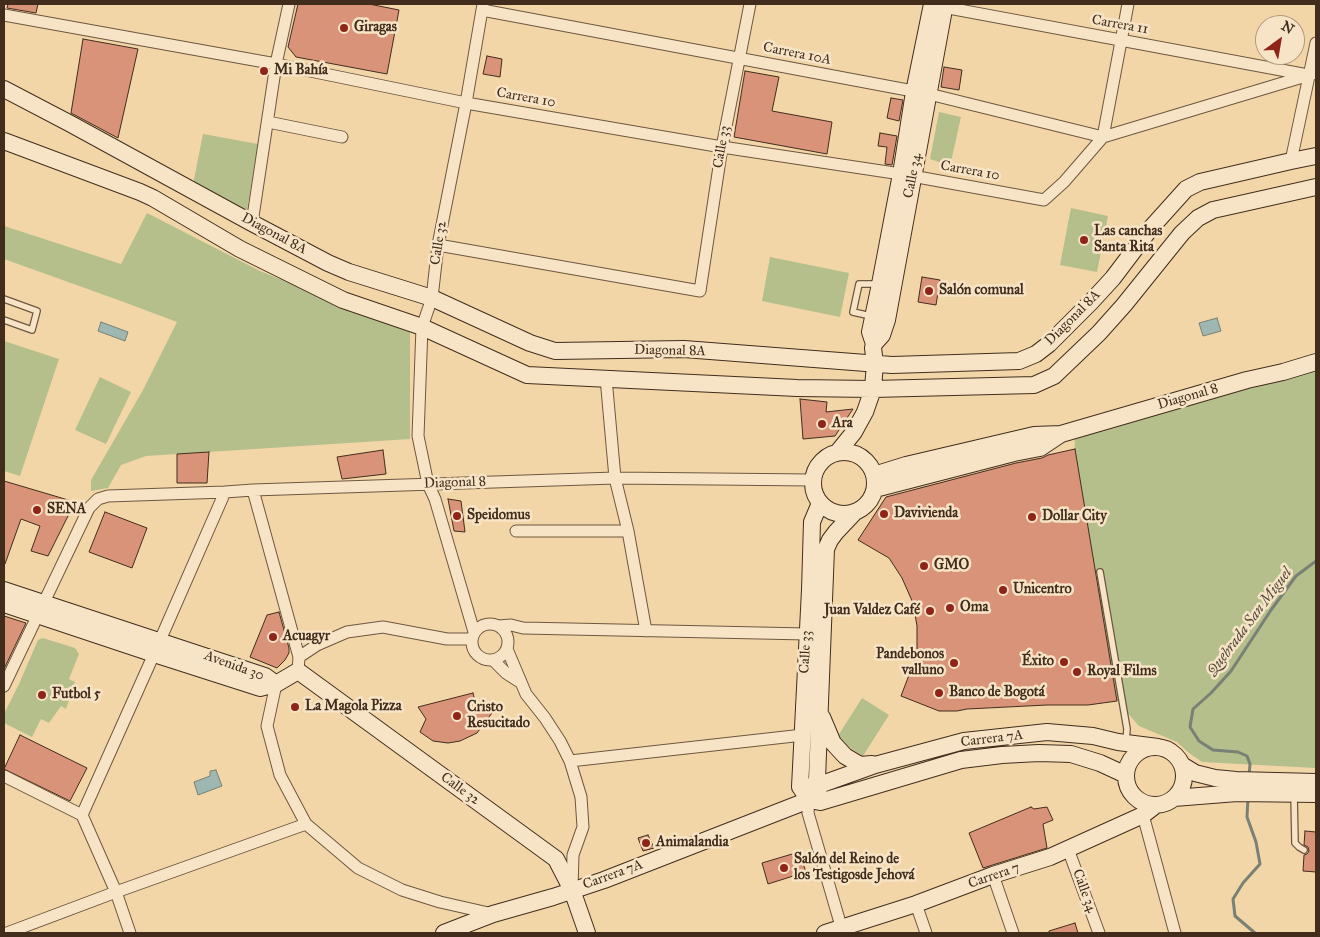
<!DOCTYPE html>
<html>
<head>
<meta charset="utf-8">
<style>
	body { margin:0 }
	#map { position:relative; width:1320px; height:937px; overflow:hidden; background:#f2d6a7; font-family:"IM FELL Great Primer",serif }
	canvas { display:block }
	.frame { position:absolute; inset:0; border:5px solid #422d1d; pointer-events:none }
	.north { position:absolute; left:1255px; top:15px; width:50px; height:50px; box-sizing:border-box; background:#f7e4c6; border:1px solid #af9b82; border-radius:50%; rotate:32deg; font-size:14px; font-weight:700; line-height:20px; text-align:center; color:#422d1d }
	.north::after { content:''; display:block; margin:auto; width:18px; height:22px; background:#8f2418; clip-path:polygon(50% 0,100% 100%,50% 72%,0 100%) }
</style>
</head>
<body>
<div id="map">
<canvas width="1320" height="937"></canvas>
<div class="frame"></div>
<div class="north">N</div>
</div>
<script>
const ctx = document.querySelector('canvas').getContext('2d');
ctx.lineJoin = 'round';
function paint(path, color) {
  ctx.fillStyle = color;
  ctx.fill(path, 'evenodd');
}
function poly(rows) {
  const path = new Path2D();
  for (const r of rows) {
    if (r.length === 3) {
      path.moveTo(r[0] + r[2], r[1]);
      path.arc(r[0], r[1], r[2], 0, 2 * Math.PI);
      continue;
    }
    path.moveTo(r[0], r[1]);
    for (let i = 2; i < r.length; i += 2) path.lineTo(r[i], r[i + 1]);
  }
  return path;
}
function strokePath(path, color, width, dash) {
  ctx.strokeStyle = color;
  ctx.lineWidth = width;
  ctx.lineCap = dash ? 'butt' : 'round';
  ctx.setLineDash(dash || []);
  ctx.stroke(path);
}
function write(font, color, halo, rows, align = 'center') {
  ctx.font = font + ' "IM FELL Great Primer",serif';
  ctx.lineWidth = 5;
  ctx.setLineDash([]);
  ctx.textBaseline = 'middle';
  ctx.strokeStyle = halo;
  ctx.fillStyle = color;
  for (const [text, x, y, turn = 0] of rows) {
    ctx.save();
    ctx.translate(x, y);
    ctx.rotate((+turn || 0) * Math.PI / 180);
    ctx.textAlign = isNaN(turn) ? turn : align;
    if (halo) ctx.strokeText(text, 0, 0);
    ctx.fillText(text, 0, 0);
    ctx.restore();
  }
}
const green = poly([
	[939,112,961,117,950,166,930,159],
	[203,134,258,144,247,210,193,184],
	[1071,208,1108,216,1097,272,1060,265],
	[147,213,260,271,410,332,410,439,146,456,121,465,108,488,91,491,91,480,143,390,177,322,121,301,4,259,4,226,121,264],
	[770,257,849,273,840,317,762,301],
	[4,341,59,359,20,476,4,471],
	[1316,362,1316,768,1202,762,1189,753,1177,742,1139,726,1117,701,1075,449,1074,427],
	[100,377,131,392,106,444,75,430],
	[43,638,75,648,79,654,69,679,75,682,66,709,61,706,49,723,41,719,32,737,4,723,4,714,19,684,38,640],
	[862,698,889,715,863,756,836,739]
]);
const water = poly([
	[1217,318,1221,331,1203,336,1199,323,1217,318],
	[101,322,128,332,125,341,98,331,101,322],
	[216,770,222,786,198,795,194,782,210,776,210,771,216,770]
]);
const stream = poly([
	[1249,776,1250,764,1247,756,1238,752,1213,750,1199,741,1190,727,1193,709,1211,693,1231,671,1271,610,1296,576,1316,561],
	[1248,798,1247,817,1256,842,1260,864,1243,883,1233,899,1235,916,1255,933]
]);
const building = poly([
	[8,4,38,4,36,13,7,8,8,4],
	[298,4,369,4,399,10,387,74,296,57,288,47,298,4],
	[83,39,138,49,118,138,71,113,83,39],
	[487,56,502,59,500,77,483,74,487,56],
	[944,67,962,70,959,90,941,87,944,67],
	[745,71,779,77,772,111,832,122,827,154,734,137,745,71],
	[891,98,903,100,899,121,887,118,891,98],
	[880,133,897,136,892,165,885,164,887,147,878,146,880,133],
	[922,277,940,280,936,305,918,302,922,277],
	[800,399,827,402,826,412,853,409,835,436,803,439,800,399],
	[1075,449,1117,701,1088,705,1047,705,967,709,957,711,939,711,901,696,917,654,917,626,913,603,902,578,889,558,858,540,886,497,1016,463,1042,458,1048,455,1075,449],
	[383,450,386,474,342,479,337,457,383,450],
	[209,452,207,483,177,483,177,454,209,452],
	[4,481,75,502,48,556,31,551,40,526,21,519,5,564,4,564,4,481],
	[448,499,461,501,465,532,454,531,448,499],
	[105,512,147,528,132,568,89,552,105,512],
	[279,612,289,648,289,653,285,660,277,668,250,657,267,615,279,612],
	[4,616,26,623,4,669,4,616],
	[473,693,476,705,492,713,477,733,460,741,448,743,433,741,420,732,426,719,418,707,473,693],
	[20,735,87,768,70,801,4,769,20,735],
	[1031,807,1034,809,1047,807,1053,820,1043,824,1047,848,983,868,969,833,1031,807],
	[1305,831,1316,832,1316,872,1303,871,1304,855,1307,854,1309,851,1308,847,1304,845,1305,831],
	[648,835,654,848,643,851,638,838,648,835],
	[799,852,806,872,768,884,762,863,799,852],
	[1075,923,1078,933,1049,933,1049,931,1075,923]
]);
const lane = poly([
	[4,299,37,311,32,330,4,320],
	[871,316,853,312,859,284,878,284],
	[1100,572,1127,729,1126,741],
	[1294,794,1295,843,1299,847,1304,850]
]);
const street = poly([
	[938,6,1308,75],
	[482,10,929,94,1103,137,1316,73],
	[4,15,276,64,466,103,722,147,901,174,1044,200,1064,182,1103,137,1128,4],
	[268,122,342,137],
	[1291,161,1316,43],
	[252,223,276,64,289,4],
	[438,245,700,291,722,147,750,4],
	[606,378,615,478,628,531,646,631],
	[253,490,299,657,298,671],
	[516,531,628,531],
	[490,642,18],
	[499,626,511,625,523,628,807,634],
	[474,632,435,499,428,484,418,436,422,327,432,298,438,245,466,103,483,4],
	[507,649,526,694,545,718,560,741,570,761,581,797,583,827,573,855,572,888],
	[299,657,317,645,347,632,383,627,447,639,472,639],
	[493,660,506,673,520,682],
	[276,684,267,726,280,775,306,824,358,868,402,890,440,902,493,914],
	[4,686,89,508,98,499,108,496,225,492,253,490,615,478,812,480],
	[570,761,803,735],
	[4,776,82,815,116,892,130,933],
	[809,800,808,813,843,933],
	[82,815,154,654,225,492],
	[1143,815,1175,933],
	[1068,849,1099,933],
	[993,875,1013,933],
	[916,904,926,933],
	[7,933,116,892,306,824]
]);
const secondary = poly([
	[4,89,69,123,252,223,328,263,349,272,432,298,530,343,555,351,684,349,892,365,1019,361,1036,354,1049,344,1091,302,1113,278,1150,229,1186,189,1200,182,1291,161,1316,156],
	[4,141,140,192,153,198,240,249,343,300,422,327,527,375,797,388,873,389,1034,385,1054,376,1099,333,1124,305,1182,233,1198,218,1213,210,1316,187],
	[874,344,882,335,887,320,945,4],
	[844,483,31],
	[837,453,854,432,865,412,873,389,875,363,873,348,874,344,870,332,880,284,901,174,914,92,932,4],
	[874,475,906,465,1034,435,1061,434,1247,380,1283,372,1316,362],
	[875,489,1014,453,1040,448,1061,434],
	[4,590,265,676,276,684],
	[4,604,154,654,260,688,276,684,298,671,556,859,572,890,587,933],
	[822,717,833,743,845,756,860,765,872,764],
	[1155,776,29],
	[1182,765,1195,773,1215,778,1236,780,1316,782],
	[811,796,817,779,826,549,830,540,836,532,854,513],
	[1174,798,1237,793,1316,794],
	[809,800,820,802,961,760,1002,755,1039,753,1071,754,1100,763,1126,775],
	[809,800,800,787,810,590,812,522,820,503],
	[444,933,493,914,553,897,604,880,809,800,822,784,875,765,964,741,1047,732,1093,736,1118,742,1158,747],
	[825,933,916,904,993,875,1050,857,1143,815,1156,805]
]);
const markers = [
	[344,28,5,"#8f2418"],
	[264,71,5,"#8f2418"],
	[1084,240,5,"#8f2418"],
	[929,291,5,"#8f2418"],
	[822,424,5,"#8f2418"],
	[37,510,5,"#8f2418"],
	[884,514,5,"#8f2418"],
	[457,516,5,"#8f2418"],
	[1032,517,5,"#8f2418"],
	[924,566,5,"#8f2418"],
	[1003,590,5,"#8f2418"],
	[950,608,5,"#8f2418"],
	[930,611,5,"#8f2418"],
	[273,637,5,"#8f2418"],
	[1064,662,5,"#8f2418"],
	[954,663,5,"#8f2418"],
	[1077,672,5,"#8f2418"],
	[939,693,5,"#8f2418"],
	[42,695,5,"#8f2418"],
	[295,707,5,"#8f2418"],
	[457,716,5,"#8f2418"],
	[646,843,5,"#8f2418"],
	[784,868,5,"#8f2418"]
];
const streetNames = [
	["Carrera 11",1120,25,10],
	["Carrera 10A",797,54,11],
	["Carrera 10",526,98,10],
	["Calle 33",722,147,-80],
	["Carrera 10",970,171,10],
	["Calle 34",913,176,-79],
	["Diagonal 8A",274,234,28],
	["Calle 32",439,243,-81],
	["Diagonal 8A",1073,318,-45],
	["Diagonal 8A",670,351,1],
	["Diagonal 8",1188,397,-16],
	["Diagonal 8",455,483,-2],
	["Calle 33",806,652,-87],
	["Avenida 30",234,666,20],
	["Carrera 7A",992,739,-7],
	["Calle 32",460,789,36],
	["Carrera 7A",613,875,-20],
	["Carrera 7",994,876,-19],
	["Calle 34",1084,891,70]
];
const poiNames = [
	["Giragas",354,28],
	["Mi Bahía",274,71],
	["Las canchas",1094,232],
	["Santa Rita",1094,248],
	["Salón comunal",939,291],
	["Ara",832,424],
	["SENA",47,510],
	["Davivienda",894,514],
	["Speidomus",467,516],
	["Dollar City",1042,517],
	["GMO",934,566],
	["Unicentro",1013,590],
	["Oma",960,608],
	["Juan Valdez Café",920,611,"right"],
	["Acuagyr",283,637],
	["Pandebonos",944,655,"right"],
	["valluno",944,671,"right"],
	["Éxito",1054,662,"right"],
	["Royal Films",1087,672],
	["Banco de Bogotá",949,693],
	["Futbol 5",52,695],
	["La Magola Pizza",305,707],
	["Cristo",467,708],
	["Resucitado",467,724],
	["Animalandia",656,843],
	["Salón del Reino de",794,860],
	["los Testigosde Jehová",794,876]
];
const waterNames = [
	["Quebrada San Miguel",1250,622,-53]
];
paint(green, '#b4bf8c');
paint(water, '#9eb7b1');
strokePath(water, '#798076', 1);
strokePath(stream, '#798076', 3);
paint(building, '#d89379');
strokePath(building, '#422d1d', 1);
strokePath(lane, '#6e5740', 8);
strokePath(street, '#6e5740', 13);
strokePath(secondary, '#422d1d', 18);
strokePath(lane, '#f7e4c6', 5.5);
strokePath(street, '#f7e4c6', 11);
strokePath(secondary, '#f7e4c6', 16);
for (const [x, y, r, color] of markers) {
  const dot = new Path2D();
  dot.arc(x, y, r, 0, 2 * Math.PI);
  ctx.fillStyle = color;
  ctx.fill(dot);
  strokePath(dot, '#f7e4c6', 2);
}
write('14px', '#422d1d', '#f7e4c6', streetNames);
write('bold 14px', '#422d1d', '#f7e4c6', poiNames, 'left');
write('italic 15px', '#54493b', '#f7e4c6', waterNames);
</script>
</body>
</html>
